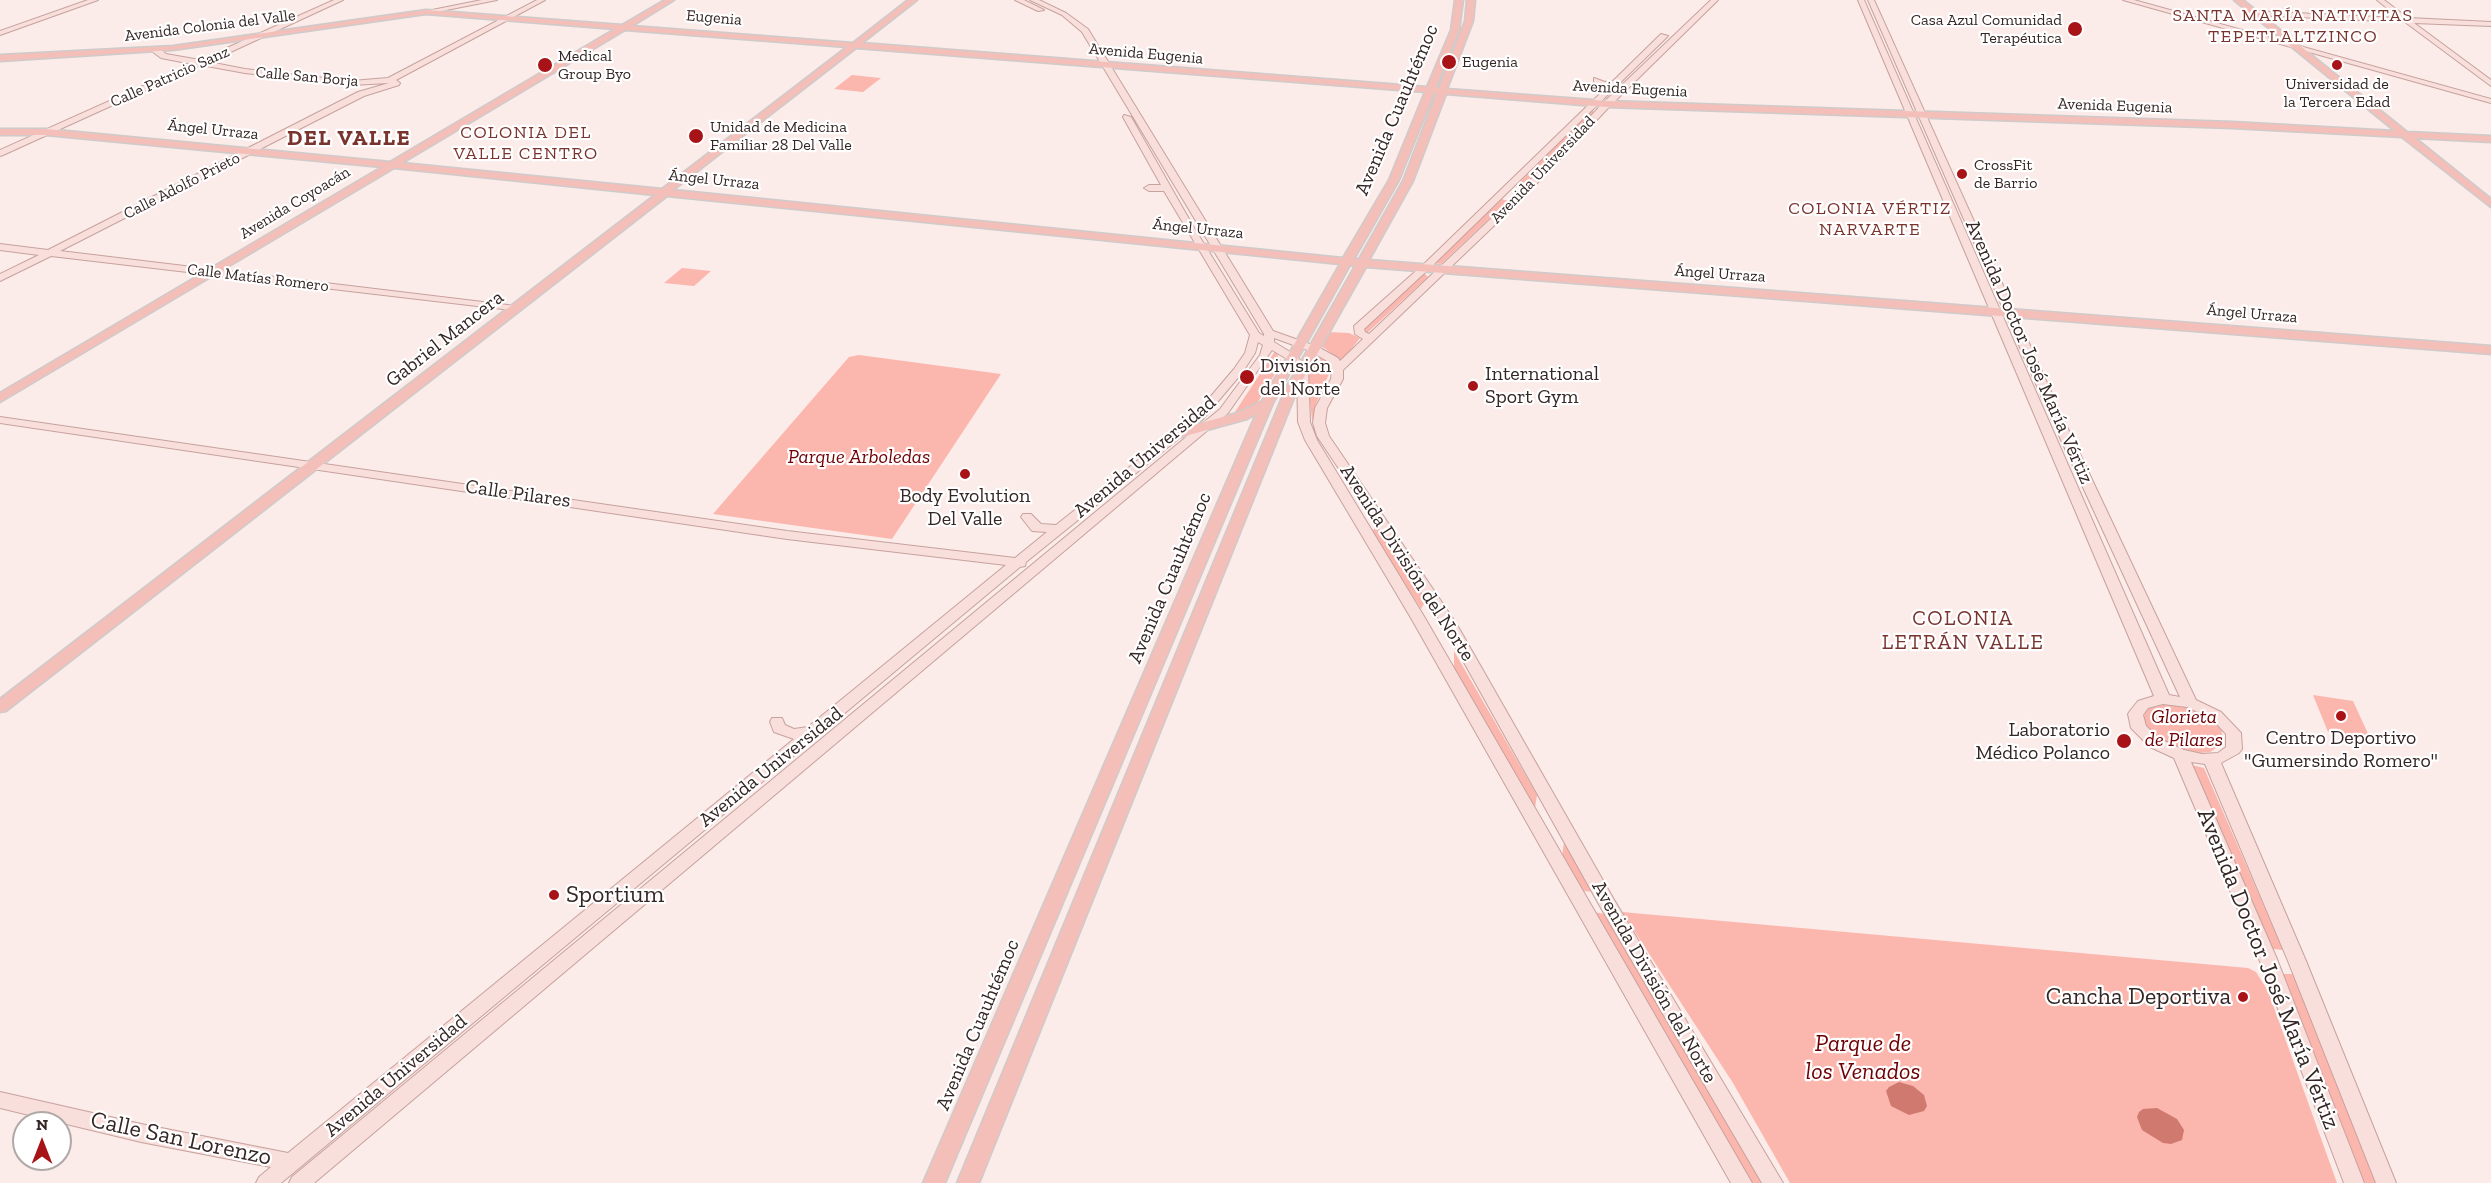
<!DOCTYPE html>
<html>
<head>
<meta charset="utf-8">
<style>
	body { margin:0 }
	#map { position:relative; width:2491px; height:1183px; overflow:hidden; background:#fbebe9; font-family:"Zilla Slab",serif }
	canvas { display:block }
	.north { position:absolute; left:12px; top:1111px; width:60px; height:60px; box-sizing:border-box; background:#fff; border:2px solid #aea8a7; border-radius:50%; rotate:0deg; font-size:16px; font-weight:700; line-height:24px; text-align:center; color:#342624 }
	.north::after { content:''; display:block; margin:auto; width:21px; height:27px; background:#a71316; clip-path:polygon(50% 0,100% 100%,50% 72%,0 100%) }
</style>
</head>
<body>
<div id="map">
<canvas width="2491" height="1183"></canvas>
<div class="north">N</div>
</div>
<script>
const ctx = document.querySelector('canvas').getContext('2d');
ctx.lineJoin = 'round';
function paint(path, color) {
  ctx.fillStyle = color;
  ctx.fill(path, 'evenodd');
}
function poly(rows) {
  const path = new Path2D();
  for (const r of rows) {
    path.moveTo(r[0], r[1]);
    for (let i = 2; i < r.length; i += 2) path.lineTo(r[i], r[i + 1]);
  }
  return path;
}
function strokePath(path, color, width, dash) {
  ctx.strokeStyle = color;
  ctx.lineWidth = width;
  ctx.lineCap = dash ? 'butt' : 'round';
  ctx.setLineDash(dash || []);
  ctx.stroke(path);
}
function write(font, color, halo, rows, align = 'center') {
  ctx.font = font + ' "Zilla Slab",serif';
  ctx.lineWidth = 4.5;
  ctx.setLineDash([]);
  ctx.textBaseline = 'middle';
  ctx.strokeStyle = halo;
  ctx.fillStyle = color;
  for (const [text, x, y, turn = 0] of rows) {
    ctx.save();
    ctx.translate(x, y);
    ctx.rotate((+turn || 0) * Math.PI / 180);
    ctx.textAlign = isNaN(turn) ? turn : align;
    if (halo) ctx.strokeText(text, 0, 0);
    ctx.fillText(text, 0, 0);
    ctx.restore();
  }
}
const green = poly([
	[852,75,880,78,881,78,863,92,834,89],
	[1591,109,1595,113,1525,183,1520,182],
	[1502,199,1508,201,1441,264,1434,263],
	[682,268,711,271,694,286,664,283],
	[1424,273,1428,277,1367,333,1363,330],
	[1328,332,1349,333,1360,338,1342,361,1320,345],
	[1275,351,1282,362,1256,405,1233,415],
	[1315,354,1326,359,1332,367,1315,406,1315,420,1312,420,1306,366],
	[859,355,1001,374,892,539,713,514,849,357],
	[1377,524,1426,600,1421,609,1372,532],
	[1454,651,1537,795,1535,808,1454,669],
	[2313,695,2353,701,2370,738,2328,732],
	[2166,704,2179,705,2204,714,2221,729,2224,743,2210,752,2199,753,2185,751,2159,740,2144,723,2144,716,2147,709],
	[2192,765,2204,768,2283,950,2273,949],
	[1564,842,1596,892,1582,891,1562,857],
	[1592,912,1606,914,1763,1183,1751,1183],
	[1622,912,2248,968,2256,972,2268,991,2337,1183,1790,1183,1733,1083],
	[2281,974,2295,974,2378,1183,2364,1183]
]);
const water = poly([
	[1899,1082,1913,1086,1924,1095,1927,1106,1924,1111,1909,1115,1891,1106,1886,1091,1889,1087],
	[2157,1108,2177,1119,2184,1130,2182,1140,2171,1144,2163,1143,2142,1130,2137,1117,2139,1112,2143,1109]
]);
const secondary = poly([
	[88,0,98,0,0,35,0,31,88,0],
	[334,0,343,0,209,62,245,69,352,81,388,78,537,0,545,0,396,80,400,83,399,85,364,96,60,251,516,306,520,307,520,311,51,256,0,281,0,274,39,255,0,250,0,244,48,250,358,92,389,83,352,85,245,73,201,65,3,155,0,156,0,150,192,64,161,58,153,52,153,48,159,48,166,54,200,60,334,0],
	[482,0,497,0,426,14,422,12,482,0],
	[1015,0,1024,0,1044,10,1038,11,1015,0],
	[1030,0,1039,0,1066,13,1088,29,1273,331,1318,347,1338,358,1340,361,1363,339,1355,334,1354,326,1426,262,1608,86,1600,86,1594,82,1594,78,1605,82,1613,81,1661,34,1668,36,1432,266,1364,329,1365,332,1369,334,1518,193,1604,102,1711,0,1718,0,1610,106,1524,197,1343,370,1343,379,1327,408,1325,423,1329,436,1456,623,1613,898,1783,1183,1762,1183,1601,908,1442,623,1317,436,1313,423,1315,408,1331,379,1332,369,1329,362,1310,351,1274,338,1274,342,1295,355,1308,368,1310,422,1317,440,1425,618,1752,1183,1731,1183,1411,618,1305,440,1298,422,1297,369,1287,359,1272,350,1228,413,314,1183,289,1183,292,1177,1220,409,1260,355,1263,345,1258,342,1255,353,1242,373,1203,419,1026,562,1025,566,1020,567,281,1183,256,1183,259,1177,271,1167,141,1142,0,1108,0,1092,141,1124,288,1153,794,739,774,732,770,722,772,718,782,718,785,725,794,729,808,727,1006,565,787,539,0,423,0,417,787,531,1015,558,1047,532,1032,531,1021,517,1023,514,1031,514,1041,524,1056,525,1195,415,1234,369,1245,353,1250,335,1164,191,1149,191,1144,188,1149,185,1161,185,1123,117,1124,115,1131,117,1193,226,1259,333,1264,336,1264,334,1082,32,1062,15,1030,0],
	[1858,0,1864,0,2169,695,2180,697,2050,416,1868,0,1874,0,2062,416,2196,700,2221,712,2241,733,2242,749,2239,753,2221,763,2306,961,2396,1183,2376,1183,2288,961,2205,764,2191,762,2277,959,2364,1183,2344,1183,2259,959,2174,758,2150,747,2131,728,2128,714,2130,711,2138,701,2154,696,1858,0],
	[2163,704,2187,707,2211,718,2226,734,2226,747,2218,753,2202,754,2184,750,2160,739,2146,726,2143,715,2148,708,2163,704],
	[2123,0,2134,0,2491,99,2491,103,2123,0],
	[2377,0,2384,0,2408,18,2491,22,2491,26,2414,23,2491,80,2491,86,2405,22,2253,15,2249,13,2253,11,2399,18,2377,0]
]);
const primary = poly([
	[665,0,674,0,632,26,853,43,908,0,917,0,862,43,1427,87,1451,30,1455,0,1463,0,1459,30,1436,88,1439,88,1465,21,1467,0,1475,0,1473,21,1447,89,1607,101,2232,122,2395,131,2234,0,2243,0,2407,132,2491,136,2491,142,2415,138,2491,199,2491,207,2402,137,2232,128,1607,107,1446,94,1413,181,1369,260,2491,346,2491,354,1366,267,1298,388,979,1183,957,1183,1286,388,1355,266,1350,265,1273,403,945,1183,923,1183,1256,414,1247,419,1178,438,1171,434,1173,431,1237,413,1262,401,1340,264,667,196,6,711,0,712,0,699,655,195,394,168,0,402,0,393,382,167,46,135,0,135,0,129,46,129,390,162,615,29,426,14,173,50,0,61,0,55,173,46,426,10,622,25,665,0],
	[625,30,847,47,662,189,402,163,625,30],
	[856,48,1425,92,1389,180,1343,258,673,190,856,48],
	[1434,93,1437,93,1403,181,1359,259,1354,259,1399,180,1434,93]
]);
const markers = [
	[2075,29,8,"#a71316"],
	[1449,62,8,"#a71316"],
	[545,65,8,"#a71316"],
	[2337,65,6,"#a71316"],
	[696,136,8,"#a71316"],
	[1962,174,6,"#a71316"],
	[1247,377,8,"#a71316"],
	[1473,386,6,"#a71316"],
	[965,474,6,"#a71316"],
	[2341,716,6,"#a71316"],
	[2124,741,8,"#a71316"],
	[554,895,6,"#a71316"],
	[2243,997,6,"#a71316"]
];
const farStreetnames = [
	["Eugenia",714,18,5],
	["Avenida Colonia del Valle",210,26,-7],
	["Avenida Eugenia",1146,54,5],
	["Calle Patricio Sanz",170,77,-24],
	["Calle San Borja",307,77,5],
	["Avenida Eugenia",1630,89,3],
	["Avenida Eugenia",2115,106,2],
	["Ángel Urraza",213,130,6],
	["Avenida Universidad",1543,170,-46],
	["Ángel Urraza",714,180,6],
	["Calle Adolfo Prieto",182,186,-27],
	["Avenida Coyoacán",295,203,-31],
	["Ángel Urraza",1198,229,6],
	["Ángel Urraza",1720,274,4],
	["Calle Matías Romero",258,278,7],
	["Ángel Urraza",2252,314,5]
];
const farPoinames = [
	["Casa Azul Comunidad",2062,20,"right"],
	["Terapéutica",2062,38,"right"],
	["Medical",558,56],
	["Group Byo",558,74],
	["Eugenia",1462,62],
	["Universidad de",2337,84,"center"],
	["la Tercera Edad",2337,102,"center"],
	["Unidad de Medicina",710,127],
	["Familiar 28 Del Valle",710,145],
	["CrossFit",1974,165],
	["de Barrio",1974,183]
];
const farQuarternames = [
	["SANTA MARÍA NATIVITAS",2293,16],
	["TEPETLALTZINCO",2293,37]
];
const farNeighbourhoodnames = [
	["COLONIA DEL",526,133],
	["VALLE CENTRO",526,154],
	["COLONIA VÉRTIZ",1870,209],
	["NARVARTE",1870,230]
];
const streetNames = [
	["Avenida Cuauhtémoc",1397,110,-67],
	["Gabriel Mancera",445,339,-38],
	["Avenida Doctor José María Vértiz",2029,352,66],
	["Avenida Universidad",1145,457,-40],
	["Calle Pilares",518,494,8],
	["Avenida División del Norte",1407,563,57],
	["Avenida Cuauhtémoc",1170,578,-67],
	["Avenida Universidad",771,767,-39],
	["Avenida División del Norte",1654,982,60],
	["Avenida Cuauhtémoc",978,1025,-67],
	["Avenida Universidad",396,1076,-40]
];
const poiNames = [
	["División",1260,366],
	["del Norte",1260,389],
	["International",1485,374],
	["Sport Gym",1485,397],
	["Body Evolution",965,496,"center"],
	["Del Valle",965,519,"center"],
	["Laboratorio",2110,730,"right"],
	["Médico Polanco",2110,753,"right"],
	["Centro Deportivo",2341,738,"center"],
	["\"Gumersindo Romero\"",2341,761,"center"]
];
const parkNames = [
	["Parque Arboledas",859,457],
	["Glorieta",2184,717],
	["de Pilares",2184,740]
];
const neighbourhoodNames = [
	["COLONIA",1963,619],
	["LETRÁN VALLE",1963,643]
];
const farDistrictnames = [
	["DEL VALLE",349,139]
];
const nearPoinames = [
	["Sportium",566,895],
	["Cancha Deportiva",2231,997,"right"]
];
const nearStreetnames = [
	["Avenida Doctor José María Vértiz",2268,969,68],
	["Calle San Lorenzo",181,1139,12]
];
const nearParknames = [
	["Parque de",1863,1044],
	["los Venados",1863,1072]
];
paint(green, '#fbb6ad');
paint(water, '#d0796f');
strokePath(secondary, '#c6a29d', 2);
strokePath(primary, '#cecbca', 3);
paint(secondary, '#f9dfdc');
paint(primary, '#f4bfb9');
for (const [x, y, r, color] of markers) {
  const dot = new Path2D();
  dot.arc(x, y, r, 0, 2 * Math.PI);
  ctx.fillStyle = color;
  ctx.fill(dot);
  strokePath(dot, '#fff', 2);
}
write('16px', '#342624', '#fff', farStreetnames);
write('16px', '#342624', '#fff', farPoinames, 'left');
ctx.letterSpacing = '1.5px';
write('18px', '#7a342e', '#fff', farQuarternames);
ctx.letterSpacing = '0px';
ctx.letterSpacing = '1.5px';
write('18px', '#7a342e', '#fff', farNeighbourhoodnames);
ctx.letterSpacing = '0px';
write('20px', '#342624', '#fff', streetNames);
write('20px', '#342624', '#fff', poiNames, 'left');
write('italic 20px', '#6f0004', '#fff', parkNames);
ctx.letterSpacing = '1.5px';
write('21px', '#7a342e', '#fff', neighbourhoodNames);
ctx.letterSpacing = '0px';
ctx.letterSpacing = '1.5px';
write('bold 22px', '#7a342e', '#fff', farDistrictnames);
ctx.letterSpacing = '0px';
write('24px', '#342624', '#fff', nearPoinames, 'left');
write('24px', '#342624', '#fff', nearStreetnames);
write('italic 24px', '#6f0004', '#fff', nearParknames);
</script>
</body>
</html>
